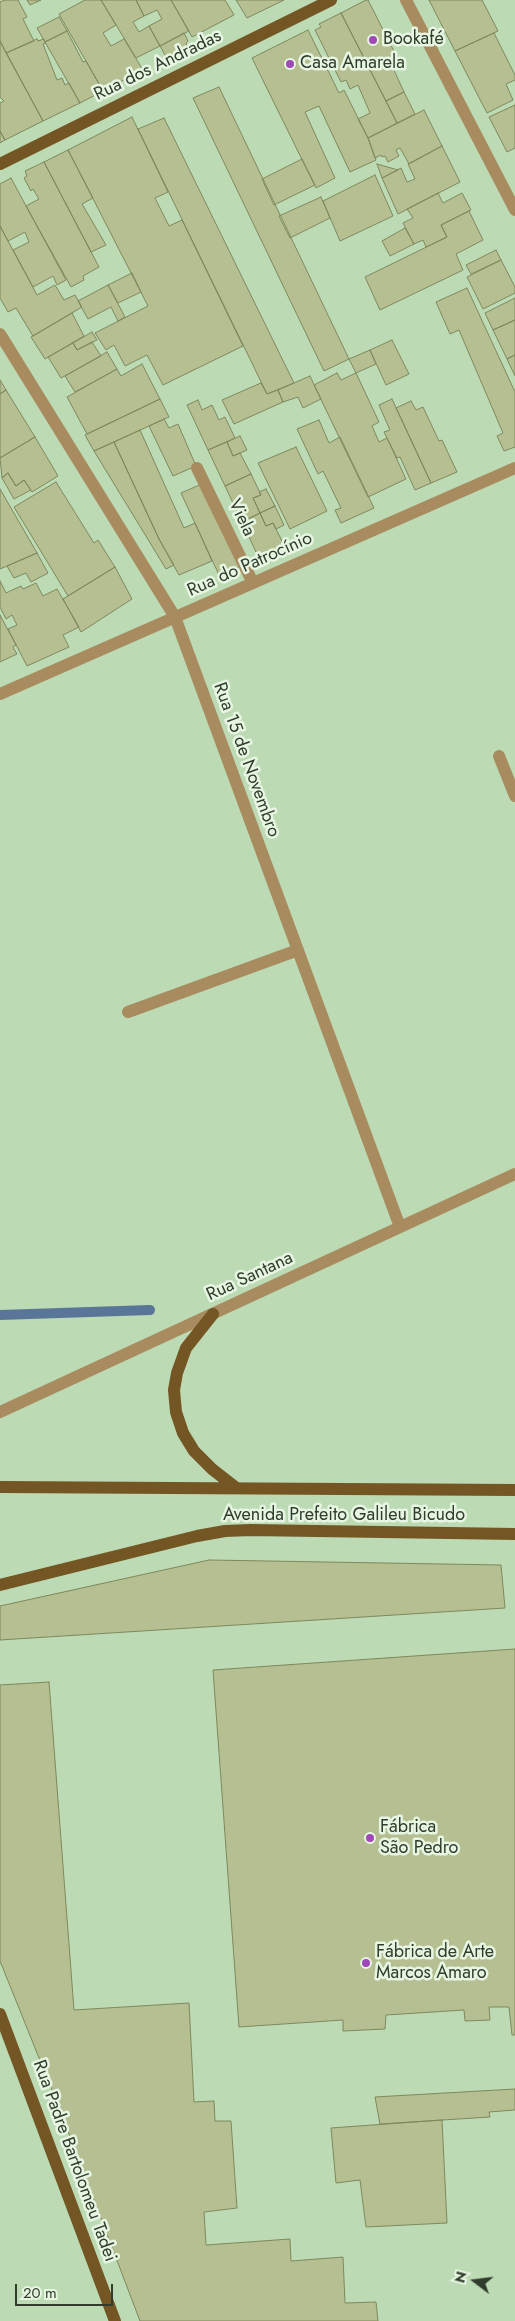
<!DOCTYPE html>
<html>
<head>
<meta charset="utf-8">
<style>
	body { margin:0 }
	#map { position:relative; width:515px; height:2321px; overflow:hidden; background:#bcdab3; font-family:Jost,sans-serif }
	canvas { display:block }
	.north { position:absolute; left:450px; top:2256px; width:50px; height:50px; -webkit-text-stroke:4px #e7f6e2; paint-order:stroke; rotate:285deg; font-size:14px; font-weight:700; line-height:20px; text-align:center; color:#303c2c }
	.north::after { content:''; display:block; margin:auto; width:18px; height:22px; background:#303c2c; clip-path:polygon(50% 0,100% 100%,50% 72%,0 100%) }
	.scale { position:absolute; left:15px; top:2284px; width:98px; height:22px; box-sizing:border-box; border:2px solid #303c2c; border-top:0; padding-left:6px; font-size:15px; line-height:18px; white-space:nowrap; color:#303c2c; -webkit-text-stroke:4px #e7f6e2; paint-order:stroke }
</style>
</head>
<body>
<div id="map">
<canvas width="515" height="2321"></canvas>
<div class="north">N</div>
<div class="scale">20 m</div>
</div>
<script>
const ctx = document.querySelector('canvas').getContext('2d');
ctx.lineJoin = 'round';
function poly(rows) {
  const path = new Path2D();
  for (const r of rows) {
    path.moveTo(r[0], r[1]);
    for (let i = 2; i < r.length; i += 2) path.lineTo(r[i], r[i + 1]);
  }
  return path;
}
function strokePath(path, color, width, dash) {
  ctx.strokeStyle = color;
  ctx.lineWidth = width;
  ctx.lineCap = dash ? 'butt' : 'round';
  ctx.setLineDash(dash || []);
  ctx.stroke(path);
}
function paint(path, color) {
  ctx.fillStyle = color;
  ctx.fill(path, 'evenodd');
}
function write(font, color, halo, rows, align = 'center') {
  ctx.font = font + ' Jost,sans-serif';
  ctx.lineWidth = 5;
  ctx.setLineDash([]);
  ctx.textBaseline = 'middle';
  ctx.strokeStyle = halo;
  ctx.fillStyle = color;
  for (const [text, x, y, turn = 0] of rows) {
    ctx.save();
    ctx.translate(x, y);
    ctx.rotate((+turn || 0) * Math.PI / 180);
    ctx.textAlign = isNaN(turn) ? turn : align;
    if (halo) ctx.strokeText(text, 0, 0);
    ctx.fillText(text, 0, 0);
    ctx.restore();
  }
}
const stream = poly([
	[0,1315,150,1310]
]);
const building = poly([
	[5,0,18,0,27,17,23,19,34,41,6,53,0,41,0,2,5,0],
	[27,0,41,0,30,5,27,0],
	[85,0,101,0,116,25,103,33,111,46,124,39,143,70,103,91,59,14,85,0],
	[101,0,136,0,144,16,133,22,139,32,149,26,160,46,136,58,101,0],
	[136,0,171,0,189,31,160,46,149,26,162,19,157,10,144,16,136,0],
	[171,0,225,0,234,15,192,37,171,0],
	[236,0,284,0,247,18,236,0],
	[366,0,368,0,401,65,393,68,404,92,386,101,341,13,366,0],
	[429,0,482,0,498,31,455,51,429,0],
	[341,13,397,123,368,138,358,119,370,113,358,85,350,89,346,80,341,82,315,30,321,27,319,24,341,13],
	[59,17,67,31,45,42,37,28,59,17],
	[308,30,339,93,344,90,368,138,376,160,350,172,319,106,305,112,335,178,316,188,252,58,308,30],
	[67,31,83,62,86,61,103,91,80,103,45,42,67,31],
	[184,33,188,41,186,43,187,46,166,57,160,46,184,33],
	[494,33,515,75,515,80,506,84,513,100,487,113,455,51,494,33],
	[37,39,38,41,44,39,45,42,46,43,43,44,57,80,62,78,65,85,69,83,80,103,43,121,6,53,37,39],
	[0,41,43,121,5,140,0,131,0,103,4,101,0,97,0,41],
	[219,87,349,359,324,371,193,98,219,87],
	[404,92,415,114,397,123,386,101,404,92],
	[515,105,515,148,507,152,489,117,515,105],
	[424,110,442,146,409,164,400,148,396,150,399,156,388,162,385,156,382,157,381,155,375,158,368,138,424,110],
	[132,117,168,192,155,198,169,226,182,220,243,346,163,385,147,355,125,366,114,345,106,350,95,333,148,306,68,150,132,117],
	[164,118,294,383,267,394,138,129,164,118],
	[0,131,5,140,0,143,0,131],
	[442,146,460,182,398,214,382,178,401,168,407,182,415,179,408,164,442,146],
	[68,150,93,198,82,204,106,245,91,252,44,162,68,150],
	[302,159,315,185,274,205,262,179,302,159],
	[44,162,99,267,83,276,84,280,71,287,26,206,39,199,33,189,31,191,24,178,27,176,25,171,44,162],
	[377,164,398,170,382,178,377,164],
	[375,175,393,216,340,241,323,201,375,175],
	[11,178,66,280,57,285,53,276,33,287,13,250,29,242,25,232,8,241,0,226,0,184,11,178],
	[438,193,443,203,462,193,471,210,441,225,447,237,426,247,423,240,414,244,403,223,413,218,407,209,438,193],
	[321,197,330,218,290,238,279,216,321,197],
	[469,211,483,240,456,254,463,270,380,310,365,277,447,237,441,225,469,211],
	[0,226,37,295,55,285,64,300,75,295,82,307,33,336,16,308,8,312,0,298,0,226],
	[405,228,414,244,390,256,382,241,405,228],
	[496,250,501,260,471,274,466,265,496,250],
	[501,260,515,287,515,293,483,309,467,277,501,260],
	[132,273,141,292,118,303,108,285,132,273],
	[108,285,125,317,118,321,111,307,88,319,78,301,108,285],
	[467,288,515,392,515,447,504,451,497,436,503,433,459,330,450,334,436,302,467,288],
	[515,298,515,320,493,330,485,313,515,298],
	[72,313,84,336,45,359,31,337,72,313],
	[515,320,515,355,507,359,493,330,515,320],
	[92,332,97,340,77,350,73,343,92,332],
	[392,340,409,374,386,385,370,350,392,340],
	[92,342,101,356,61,378,48,357,73,343,77,350,92,342],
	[370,350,376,364,356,373,349,359,370,350],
	[107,352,117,369,75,392,65,376,107,352],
	[515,355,515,376,507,359,515,355],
	[142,364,160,399,87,434,67,397,117,369,121,376,142,364],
	[337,373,341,380,356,373,379,422,372,426,379,442,387,438,406,479,368,497,314,385,337,373],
	[310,376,321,399,303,408,298,397,283,402,278,390,310,376],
	[0,380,6,390,0,394,0,380],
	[261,383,267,394,278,390,283,402,234,424,222,400,261,383],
	[6,390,35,437,0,458,0,394,6,390],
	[160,399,169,417,94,451,85,435,160,399],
	[392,399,431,483,415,490,400,457,397,458,384,432,390,430,379,405,392,399],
	[198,400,202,410,212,405,219,420,225,417,235,438,208,450,187,405,198,400],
	[411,401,416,410,423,407,439,441,442,440,457,472,431,483,396,408,411,401],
	[164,419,169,428,178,424,196,466,173,476,149,426,164,419],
	[319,420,329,443,340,437,374,508,341,523,335,510,341,508,323,471,318,474,297,429,319,420],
	[140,430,184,528,195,523,212,561,179,575,159,539,114,442,140,430],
	[240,436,247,450,233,456,227,442,240,436],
	[35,437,58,476,32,492,24,480,16,486,8,473,2,478,0,458,35,437],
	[114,442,159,539,174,565,166,569,94,451,114,442],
	[227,442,233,456,240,453,251,474,225,486,208,450,227,442],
	[296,447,327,511,290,529,258,463,296,447],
	[8,473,16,486,24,480,31,490,14,499,2,478,8,473],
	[251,474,261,495,253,498,260,513,242,522,225,486,251,474],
	[56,482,94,543,98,540,115,567,68,596,14,507,56,482],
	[204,483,239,567,219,575,181,493,204,483],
	[0,489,37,553,0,569,0,489],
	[266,489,275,506,260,513,253,498,261,495,259,492,266,489],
	[275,506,284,525,276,529,273,523,266,526,260,513,275,506],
	[260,513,266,526,273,523,285,547,263,557,256,552,242,522,260,513],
	[37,553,48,573,31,582,26,573,14,578,7,566,37,553],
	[115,567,132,599,81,632,63,599,115,567],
	[0,581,6,593,21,586,23,589,36,583,43,596,57,589,79,627,63,635,69,647,27,666,8,629,17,625,12,615,6,619,0,607,0,581],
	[0,615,16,645,13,647,17,654,0,662,0,615],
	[209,1560,501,1565,505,1608,0,1640,0,1606,209,1560],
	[515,1649,515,2035,512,2035,509,2007,489,2007,490,2020,465,2021,464,2010,386,2015,385,2029,343,2031,343,2020,239,2027,213,1670,515,1649],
	[49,1682,74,2010,189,2003,194,2102,214,2101,215,2121,231,2121,237,2208,204,2212,206,2245,290,2239,291,2261,343,2257,345,2303,376,2302,378,2321,140,2321,58,2105,0,1961,0,1685,49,1682],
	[515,2089,515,2110,489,2112,490,2117,380,2124,375,2097,515,2089],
	[442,2120,447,2223,366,2227,360,2180,336,2183,331,2128,442,2120]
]);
const minor = poly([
	[406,0,515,210],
	[0,334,175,617,400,1227],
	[197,468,253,583],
	[0,694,515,468],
	[499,756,515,796],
	[128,1012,298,950],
	[0,1412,515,1174]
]);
const major = poly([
	[0,164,331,0],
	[213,1314,186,1348,177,1373,174,1390,176,1412,183,1433,194,1451,212,1469,235,1487],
	[0,1487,515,1490],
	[0,1585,197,1536,225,1531,251,1530,515,1534],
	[0,2014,115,2321]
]);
const markers = [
	[373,40,5,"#9e49b7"],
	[290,64,5,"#9e49b7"],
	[370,1838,5,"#9e49b7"],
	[366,1963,5,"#9e49b7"]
];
const poiNames = [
	["Bookafé",383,40],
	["Casa Amarela",300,64],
	["Fábrica",380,1828],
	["São Pedro",380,1849],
	["Fábrica de Arte",376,1953],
	["Marcos Amaro",376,1974]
];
const streetNames = [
	["Rua dos Andradas",158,66,-26],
	["Viela",241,518,64],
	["Rua do Patrocínio",250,565,-24],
	["Rua 15 de Novembro",246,760,70],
	["Rua Santana",250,1277,-25],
	["Avenida Prefeito Galileu Bicudo",344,1516],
	["Rua Padre Bartolomeu Tadei",74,2161,70]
];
strokePath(stream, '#597698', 10);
paint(building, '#b5bf92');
strokePath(building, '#7f885d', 1);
strokePath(minor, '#a88c60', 12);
strokePath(major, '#745624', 12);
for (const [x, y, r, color] of markers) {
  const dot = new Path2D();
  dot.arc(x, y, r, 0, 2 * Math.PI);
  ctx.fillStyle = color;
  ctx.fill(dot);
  strokePath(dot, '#e7f6e2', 2);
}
write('18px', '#303c2c', '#e7f6e2', poiNames, 'left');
write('18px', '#303c2c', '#e7f6e2', streetNames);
</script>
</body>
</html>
